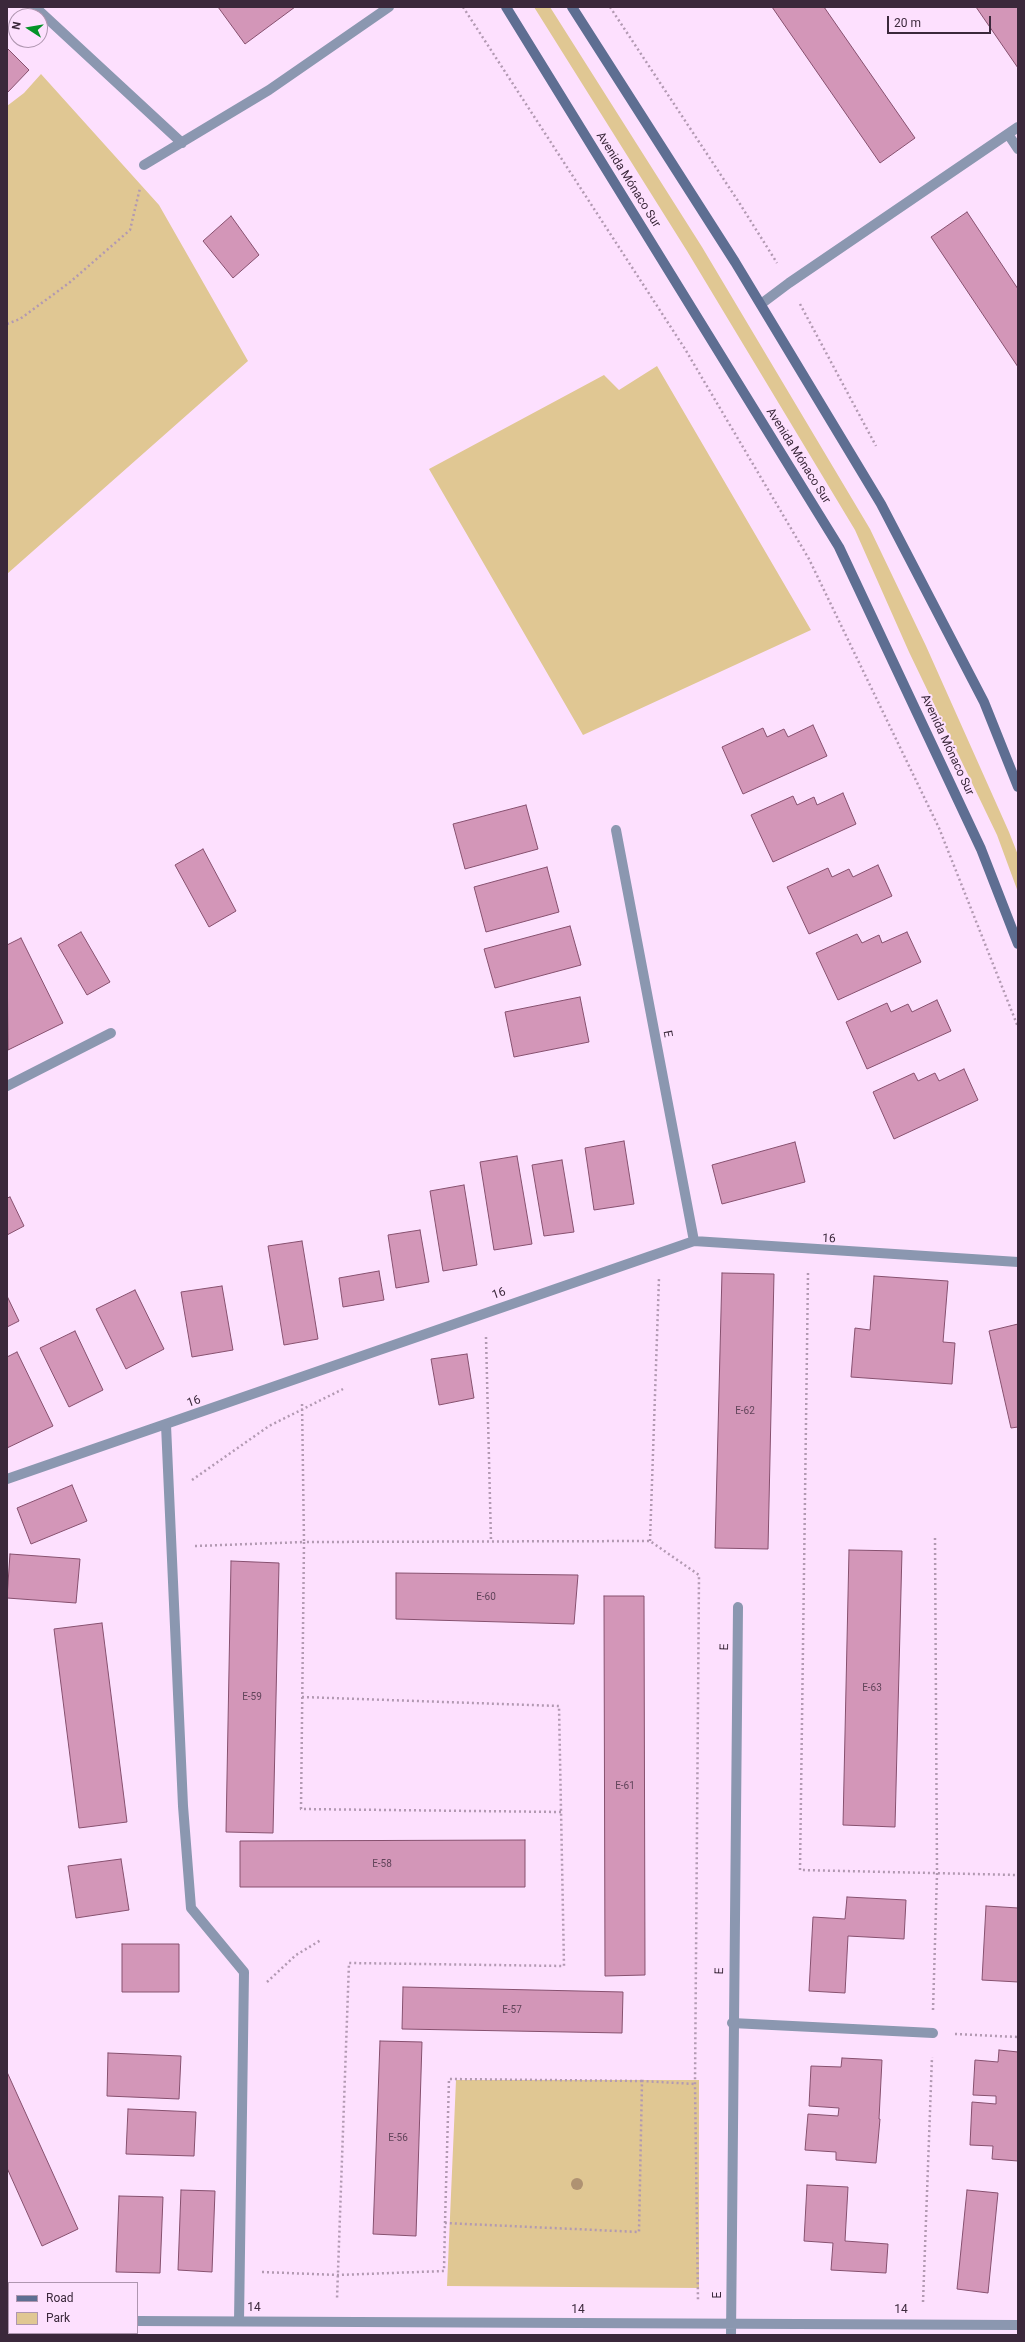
<!DOCTYPE html>
<html>
<head>
<meta charset="utf-8">
<style>
	body { margin:0 }
	#map { position:relative; width:1025px; height:2342px; overflow:hidden; background:#fde0fe; font-family:Roboto,sans-serif }
	canvas { display:block }
	.frame { position:absolute; inset:0; border:8px solid #3b283b; pointer-events:none }
	.legend { position:absolute; left:8px; top:2282px; width:130px; height:52px; box-sizing:border-box; background:#fde0fe; border:1px solid #af96b0; margin:0; padding:5px 7px; list-style:none; font-size:12px; color:#3b283b }
	.legend li { display:flex; align-items:center; gap:8px; height:20px }
	.legend b { width:20px; border:1px solid #af96b0 }
	.north { position:absolute; left:8px; top:8px; width:40px; height:40px; box-sizing:border-box; background:#fde0fe; border:1px solid #af96b0; border-radius:50%; rotate:282deg; font-size:11px; font-weight:700; line-height:16px; text-align:center; color:#3b283b }
	.north::after { content:''; display:block; margin:auto; width:14px; height:18px; background:#049328; clip-path:polygon(50% 0,100% 100%,50% 72%,0 100%) }
	.scale { position:absolute; left:887px; top:16px; width:104px; height:18px; box-sizing:border-box; border:2px solid #3b283b; border-top:0; padding-left:5px; font-size:12px; line-height:14px; white-space:nowrap; color:#3b283b; -webkit-text-stroke:3px #fde0fe; paint-order:stroke }
</style>
</head>
<body>
<div id="map">
<canvas width="1025" height="2342"></canvas>
<div class="frame"></div>
<ul class="legend">
<li><b style="height:5px;background:#5e6e92"></b>Road</li>
<li><b style="height:11px;background:#e0c793"></b>Park</li>
</ul>
<div class="north">N</div>
<div class="scale">20 m</div>
</div>
<script>
const ctx = document.querySelector('canvas').getContext('2d');
ctx.lineJoin = 'round';
function paint(path, color) {
  ctx.fillStyle = color;
  ctx.fill(path, 'evenodd');
}
function poly(rows) {
  const path = new Path2D();
  for (const r of rows) {
    path.moveTo(r[0], r[1]);
    for (let i = 2; i < r.length; i += 2) path.lineTo(r[i], r[i + 1]);
  }
  return path;
}
function strokePath(path, color, width, dash) {
  ctx.strokeStyle = color;
  ctx.lineWidth = width;
  ctx.lineCap = dash ? 'butt' : 'round';
  ctx.setLineDash(dash || []);
  ctx.stroke(path);
}
function write(font, color, halo, rows, align = 'center') {
  ctx.font = font + ' Roboto,sans-serif';
  ctx.lineWidth = 4;
  ctx.setLineDash([]);
  ctx.textBaseline = 'middle';
  ctx.strokeStyle = halo;
  ctx.fillStyle = color;
  for (const [text, x, y, turn = 0] of rows) {
    ctx.save();
    ctx.translate(x, y);
    ctx.rotate((+turn || 0) * Math.PI / 180);
    ctx.textAlign = isNaN(turn) ? turn : align;
    if (halo) ctx.strokeText(text, 0, 0);
    ctx.fillText(text, 0, 0);
    ctx.restore();
  }
}
const green = poly([
	[534,7,550,7,702,247,870,529,926,646,1009,832,1018,855,1018,892,997,835,909,652,855,530,687,251],
	[41,74,159,205,248,361,7,574,7,106,24,93],
	[657,366,811,630,583,735,429,469,604,375,619,390],
	[456,2080,699,2080,699,2288,447,2286]
]);
const building = poly([
	[218,7,295,7,245,44,218,7],
	[772,7,824,7,915,138,880,163,772,7],
	[976,7,1018,7,1018,68,976,7],
	[7,48,29,70,7,93,7,48],
	[967,212,1018,289,1018,367,931,237,967,212],
	[231,216,259,255,233,278,203,241,231,216],
	[813,725,827,756,743,794,722,747,763,728,767,737,784,729,788,737,813,725],
	[843,793,856,824,773,862,751,815,793,796,797,805,814,797,817,805,843,793],
	[526,805,538,849,465,869,453,824,526,805],
	[203,849,236,911,209,927,175,865,203,849],
	[878,865,892,896,809,934,787,887,828,868,832,877,849,869,853,877,878,865],
	[547,867,559,912,486,932,474,887,547,867],
	[570,926,581,965,495,988,484,949,570,926],
	[81,932,110,982,87,995,58,945,81,932],
	[907,932,921,962,838,1000,816,953,857,934,862,943,879,935,882,943,907,932],
	[21,938,63,1023,8,1050,7,945,21,938],
	[580,997,589,1042,514,1057,505,1012,580,997],
	[937,1000,951,1031,867,1069,846,1022,887,1003,891,1012,908,1004,912,1012,937,1000],
	[964,1069,978,1100,894,1139,873,1092,914,1073,918,1081,935,1073,939,1081,964,1069],
	[624,1141,634,1204,594,1210,585,1148,624,1141],
	[795,1142,805,1182,722,1204,712,1165,795,1142],
	[517,1156,532,1244,494,1250,480,1162,517,1156],
	[562,1160,574,1232,544,1236,532,1165,562,1160],
	[464,1185,477,1265,443,1271,430,1191,464,1185],
	[10,1197,24,1226,7,1235,7,1198,10,1197],
	[420,1230,429,1282,396,1288,388,1235,420,1230],
	[302,1241,318,1339,284,1345,268,1246,302,1241],
	[379,1271,384,1300,343,1307,339,1278,379,1271],
	[722,1273,774,1274,768,1549,715,1548,722,1273],
	[874,1276,948,1281,943,1342,955,1343,952,1384,851,1377,855,1328,870,1330,874,1276],
	[222,1286,233,1350,192,1357,181,1292,222,1286],
	[135,1290,164,1349,126,1369,96,1309,135,1290],
	[7,1296,19,1321,7,1327,7,1296],
	[1018,1324,1018,1427,1011,1428,989,1331,1018,1324],
	[75,1331,103,1390,69,1407,40,1348,75,1331],
	[17,1352,53,1426,7,1448,7,1357,17,1352],
	[467,1354,474,1398,439,1405,431,1359,467,1354],
	[72,1485,87,1521,31,1544,17,1508,72,1485],
	[849,1550,902,1551,895,1827,843,1825,849,1550],
	[10,1554,80,1559,76,1603,7,1598,10,1554],
	[231,1561,279,1563,273,1833,226,1832,231,1561],
	[396,1573,578,1575,574,1624,396,1619,396,1573],
	[604,1596,644,1596,645,1975,605,1976,604,1596],
	[102,1623,127,1822,79,1828,54,1629,102,1623],
	[525,1840,525,1887,240,1887,240,1841,525,1840],
	[121,1859,129,1910,76,1918,68,1866,121,1859],
	[847,1897,906,1900,904,1939,848,1936,845,1993,809,1991,813,1917,845,1919,847,1897],
	[986,1906,1018,1908,1018,1982,982,1980,986,1906],
	[122,1944,179,1944,179,1992,122,1992,122,1944],
	[403,1987,623,1992,622,2033,402,2029,403,1987],
	[380,2041,422,2042,416,2236,373,2234,380,2041],
	[999,2050,1018,2052,1018,2161,992,2159,993,2146,970,2145,972,2102,996,2104,996,2096,973,2095,975,2060,998,2062,999,2050],
	[108,2053,181,2056,179,2099,107,2096,108,2053],
	[842,2058,882,2060,879,2119,880,2119,876,2163,836,2160,836,2152,805,2150,808,2114,838,2116,839,2108,809,2106,811,2066,841,2067,842,2058],
	[7,2072,78,2229,42,2246,7,2168,7,2072],
	[128,2109,196,2112,194,2156,126,2154,128,2109],
	[807,2185,848,2187,845,2241,888,2244,886,2273,831,2270,833,2243,804,2241,807,2185],
	[181,2190,215,2191,212,2272,178,2270,181,2190],
	[967,2190,998,2193,988,2293,957,2289,967,2190],
	[119,2196,163,2197,160,2273,116,2272,119,2196]
]);
const path = poly([
	[463,7,685,349,809,559,939,828,1018,1027],
	[610,7,740,204,777,263],
	[800,304,876,446],
	[7,324,20,319,69,283,130,230,140,188],
	[808,1273,800,1870,1018,1875],
	[486,1337,491,1541],
	[192,1480,269,1426,343,1389],
	[650,1541,659,1278],
	[195,1546,304,1542,302,1402],
	[302,1697,559,1706,564,1966,349,1963,337,2299],
	[561,1812,301,1809,304,1542,650,1541,699,1575,695,2084,698,2301],
	[267,1982,296,1955,321,1940],
	[933,2010,937,1874,935,1538],
	[955,2034,1018,2037],
	[445,2223,449,2079,642,2081],
	[262,2272,338,2275,444,2271,445,2223,639,2232,642,2081,695,2084],
	[923,2302,932,2057]
]);
const lane = poly([
	[35,7,182,143],
	[144,165,269,90,389,7],
	[732,2023,933,2033]
]);
const street = poly([
	[1008,134,1018,149],
	[761,304,789,283,1018,127],
	[616,830,694,1241],
	[7,1086,111,1033],
	[166,1425,183,1806,191,1908,244,1972,239,2321],
	[7,1479,694,1241,1018,1262],
	[7,2321,9,2321],
	[137,2321,1018,2325],
	[731,2335,738,1607]
]);
const secondary = poly([
	[506,7,839,547,981,849,1018,944],
	[572,7,735,262,881,504,984,702,1018,787]
]);
const trees = [
	[577,2184]
];
const numberNames = [
	["E-62",745,1411],
	["E-60",486,1597],
	["E-63",872,1688],
	["E-59",252,1697],
	["E-61",625,1786],
	["E-58",382,1864],
	["E-57",512,2010],
	["E-56",398,2138]
];
const streetNames = [
	["Avenida Mónaco Sur",628,180,58],
	["Avenida Mónaco Sur",798,456,58],
	["Avenida Mónaco Sur",947,745,65],
	["E",667,1034,79],
	["16",829,1239,3],
	["16",499,1294,-19],
	["16",194,1402,-19],
	["E",725,1647,-89],
	["E",720,1971,-89],
	["E",718,2295,-90],
	["14",254,2308],
	["14",578,2310],
	["14",901,2310]
];
paint(green, '#e0c793');
paint(building, '#d396b8');
strokePath(building, '#87506f', 1);
strokePath(path, '#b299b2', 2.5, [2, 3]);
strokePath(lane, '#8b97b0', 10);
strokePath(street, '#8b97b0', 10);
strokePath(secondary, '#5e6e92', 10);
ctx.fillStyle = '#af9272';
for (const [x, y] of trees) {
  ctx.beginPath();
  ctx.arc(x, y, 6, 0, 2 * Math.PI);
  ctx.fill();
}
write('10px', '#61445a', null, numberNames);
write('12px', '#3b283b', '#fde0fe', streetNames);
</script>
</body>
</html>
